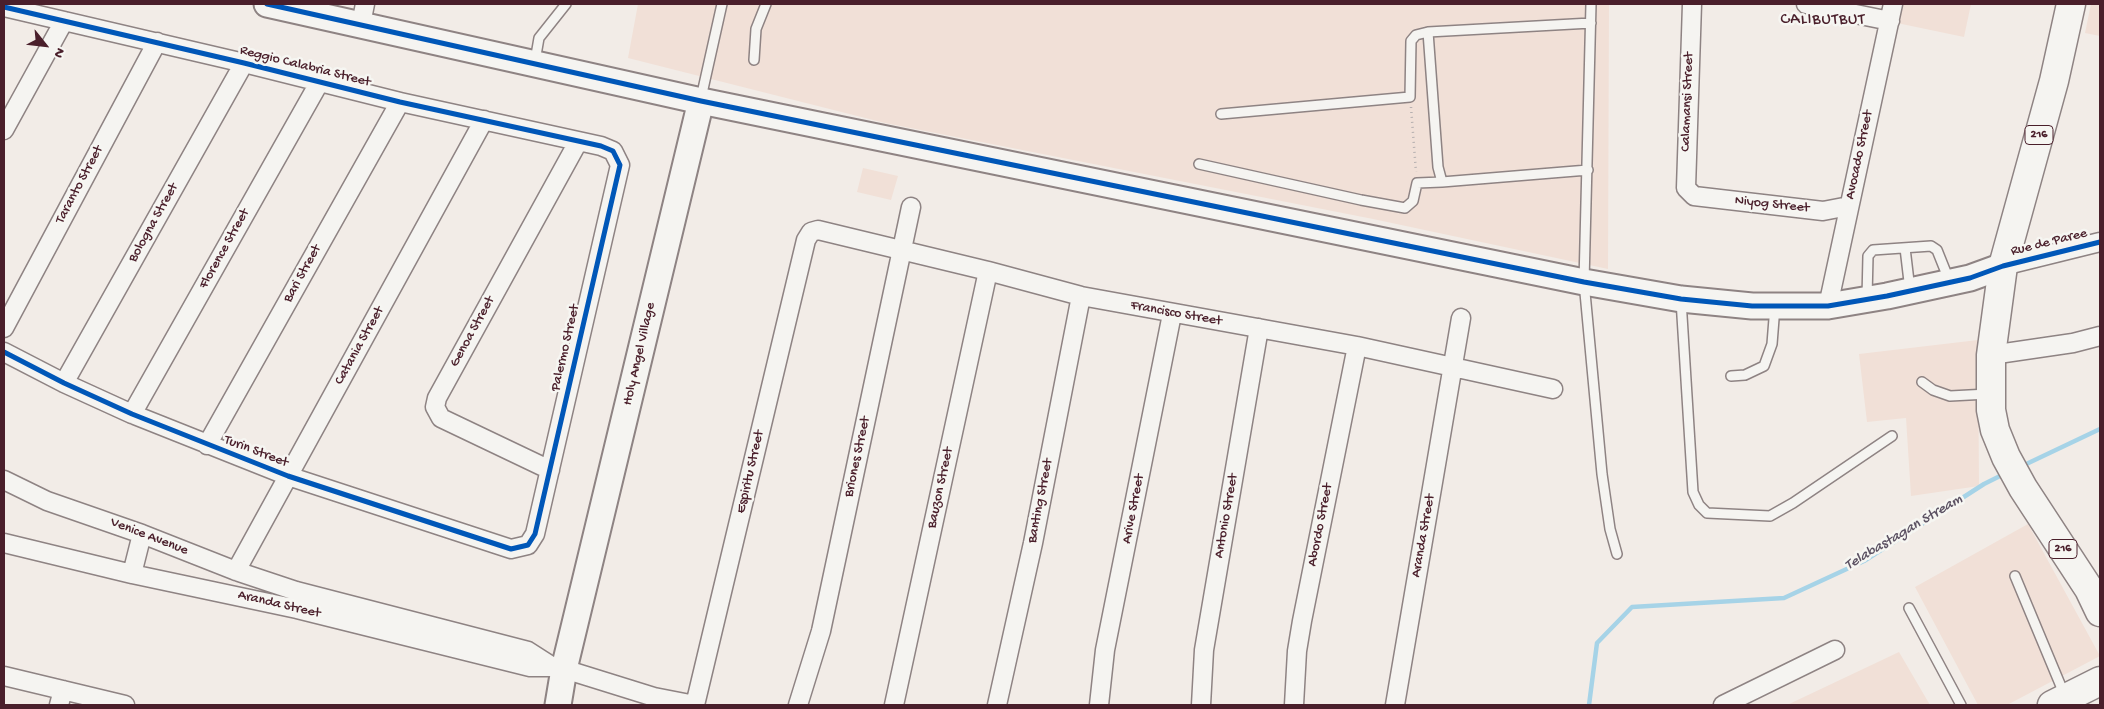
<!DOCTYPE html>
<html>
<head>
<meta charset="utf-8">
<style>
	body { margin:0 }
	#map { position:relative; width:2104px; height:709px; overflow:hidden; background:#f2ece7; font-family:"Gochi Hand",sans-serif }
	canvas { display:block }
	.frame { position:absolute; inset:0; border:5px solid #4a1f2b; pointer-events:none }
	.north { position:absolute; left:20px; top:20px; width:50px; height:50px; -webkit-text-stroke:4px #f6f6f2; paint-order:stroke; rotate:119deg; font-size:14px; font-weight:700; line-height:20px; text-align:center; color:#4a1f2b }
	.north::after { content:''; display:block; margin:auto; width:18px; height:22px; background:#4a1f2b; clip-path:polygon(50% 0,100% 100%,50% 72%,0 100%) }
</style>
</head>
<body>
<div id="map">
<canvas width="2104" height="709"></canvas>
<div class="frame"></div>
<div class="north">N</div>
</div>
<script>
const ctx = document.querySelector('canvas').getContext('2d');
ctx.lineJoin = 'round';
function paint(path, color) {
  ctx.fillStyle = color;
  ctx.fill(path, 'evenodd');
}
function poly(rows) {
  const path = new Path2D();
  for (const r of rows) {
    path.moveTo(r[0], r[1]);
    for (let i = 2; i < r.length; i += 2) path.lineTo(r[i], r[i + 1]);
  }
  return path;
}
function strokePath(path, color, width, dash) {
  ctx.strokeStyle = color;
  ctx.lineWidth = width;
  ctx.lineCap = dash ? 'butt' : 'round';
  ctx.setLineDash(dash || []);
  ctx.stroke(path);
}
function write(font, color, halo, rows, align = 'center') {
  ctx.font = font + ' "Gochi Hand",sans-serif';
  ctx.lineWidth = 5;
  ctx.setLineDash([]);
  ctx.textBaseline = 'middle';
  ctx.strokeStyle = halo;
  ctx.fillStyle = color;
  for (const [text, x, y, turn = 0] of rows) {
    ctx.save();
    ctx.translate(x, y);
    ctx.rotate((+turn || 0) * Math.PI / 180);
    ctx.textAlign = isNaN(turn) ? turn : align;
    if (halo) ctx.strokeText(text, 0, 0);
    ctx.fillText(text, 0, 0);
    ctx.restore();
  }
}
const built = poly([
	[638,4,1609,4,1608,269,1373,219,885,123,628,58],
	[1901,4,1971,4,1964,37,1897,23],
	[2091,4,2100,4,2100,36,2085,33],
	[863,168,898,176,891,200,857,192],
	[1978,340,1979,486,1911,496,1906,418,1867,422,1859,354],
	[2028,524,2100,656,2007,705,1978,705,1915,587],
	[1899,652,1930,705,1787,705]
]);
const stream = poly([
	[2020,467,2100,429],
	[1589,705,1597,643,1632,607,1784,598,1864,561,1984,484,2004,474]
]);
const path = poly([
	[1411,107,1416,172]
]);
const lane = poly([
	[1591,4,1584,282,1602,474,1610,529,1617,554],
	[754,60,756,29,766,4],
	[535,61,539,38,566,4],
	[701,98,722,4],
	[1221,114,1410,97,1411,41,1416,35,1428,32],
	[1199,164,1361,200,1405,208,1413,201,1417,183,1442,182],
	[1588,170,1442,182,1438,167,1428,32,1591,23],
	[1905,248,1910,290],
	[1867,298,1868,256,1873,250,1931,246,1937,250,1949,280],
	[1681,300,1693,492,1699,505,1707,513,1770,516,1793,503,1892,436],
	[1731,376,1745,375,1764,366,1772,344,1775,306],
	[1922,382,1933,390,1950,396,1988,394],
	[2015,576,2065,696],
	[1909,608,1961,705]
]);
const street = poly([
	[1692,4,1686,188,1694,196,1823,211,1849,206],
	[1806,4,1890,21],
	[4,7,244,63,400,102,601,146,613,151,620,165,535,534,528,545,511,549,288,476,132,414,64,383,4,352],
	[361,24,365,4],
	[4,130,64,21],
	[2003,266,2100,242],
	[1828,306,1893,4],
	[4,328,157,42],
	[1991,355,2073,343,2100,336],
	[64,383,244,63],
	[132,414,319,83],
	[207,445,400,102],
	[550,470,441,418,435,407,437,398,578,142],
	[4,480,47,501,142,534,236,571,296,591,528,651,553,667],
	[4,543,132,574,297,609,530,667,553,667,564,669,654,697,695,705],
	[236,571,484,120],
	[132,574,142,534],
	[4,676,125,705],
	[59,705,63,690],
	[695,705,806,240,811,232,818,230,988,271,1081,296,1357,346,1553,389],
	[798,705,821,631,911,207],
	[894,705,988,271],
	[997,705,1033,543,1081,296],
	[1099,705,1105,650,1172,314],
	[1201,705,1204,650,1259,328],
	[1294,705,1297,651,1302,621,1357,346],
	[1395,705,1461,318],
	[1723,705,1835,650]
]);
const secondary = poly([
	[267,4,701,101,1584,282,1681,299,1752,306,1828,306,1887,296,1970,278,2003,266],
	[558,705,564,669,701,101]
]);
const primary = poly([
	[2071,4,2054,81,2003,266,1991,355,1991,410,1995,430,2006,457,2023,488,2089,589,2100,612]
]);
const highway = poly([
	[2052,705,2100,681]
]);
const cycleway = poly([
	[267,4,701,101,1584,282,1681,299,1752,306,1828,306,1887,296,1970,278,2003,266,2100,242],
	[4,7,244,63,400,102,601,146,613,151,620,165,535,534,528,545,511,549,288,476,132,414,64,383,4,352]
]);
const shields = [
	[2039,135,28],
	[2063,549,28]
];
const shieldNames = [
	["216",2039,135],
	["216",2063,549]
];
const streetNames = [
	["Reggio Calabria Street",305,67,14],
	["Calamansi Street",1688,102,-88],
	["Avocado Street",1860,155,-78],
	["Taranto Street",80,185,-62],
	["Niyog Street",1772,205,6],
	["Bologna Street",154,223,-61],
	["Rue de Paree",2049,243,-14],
	["Florence Street",225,249,-61],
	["Bari Street",303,274,-61],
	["Francisco Street",1176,314,10],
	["Genoa Street",473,332,-61],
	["Catania Street",360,346,-61],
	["Palermo Street",566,348,-77],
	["Holy Angel Village",640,354,-77],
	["Turin Street",256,452,21],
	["Briones Street",858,457,-78],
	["Espiritu Street",751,472,-77],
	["Bauzon Street",941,488,-78],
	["Banting Street",1041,501,-79],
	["Arive Street",1134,509,-79],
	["Antonio Street",1227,516,-80],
	["Abordo Street",1321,525,-79],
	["Aranda Street",1424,536,-80],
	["Venice Avenue",149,537,21],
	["Aranda Street",279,605,13]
];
const waterNames = [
	["Telabastagan Stream",1904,533,-31]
];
const quarterNames = [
	["CALIBUTBUT",1823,21]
];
paint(built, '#f1e0d7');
strokePath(stream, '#a6d3e7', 4.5);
strokePath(lane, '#8e8383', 12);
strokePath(street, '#8e8383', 21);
strokePath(secondary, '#8e8383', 29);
strokePath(primary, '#8e8383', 31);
strokePath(highway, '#8e8383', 31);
strokePath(path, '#b6b0b0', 2.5, [1, 4]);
strokePath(lane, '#f5f4f1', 9);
strokePath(street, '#f5f4f1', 18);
strokePath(secondary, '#f5f4f1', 25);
strokePath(primary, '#f5f4f1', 28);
strokePath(highway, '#f5f4f1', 28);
strokePath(cycleway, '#0057b8', 5);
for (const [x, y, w] of shields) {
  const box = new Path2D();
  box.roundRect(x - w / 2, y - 9.5, w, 19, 4);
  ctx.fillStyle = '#f6f6f2';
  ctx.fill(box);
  strokePath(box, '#4a1f2b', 1);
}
write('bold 12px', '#4a1f2b', null, shieldNames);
write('14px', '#4a1f2b', '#f6f6f2', streetNames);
write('italic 15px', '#5c5263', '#f6f6f2', waterNames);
ctx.letterSpacing = '1px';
write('16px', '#4a1f2b', '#f6f6f2', quarterNames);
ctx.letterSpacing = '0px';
</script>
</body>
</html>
